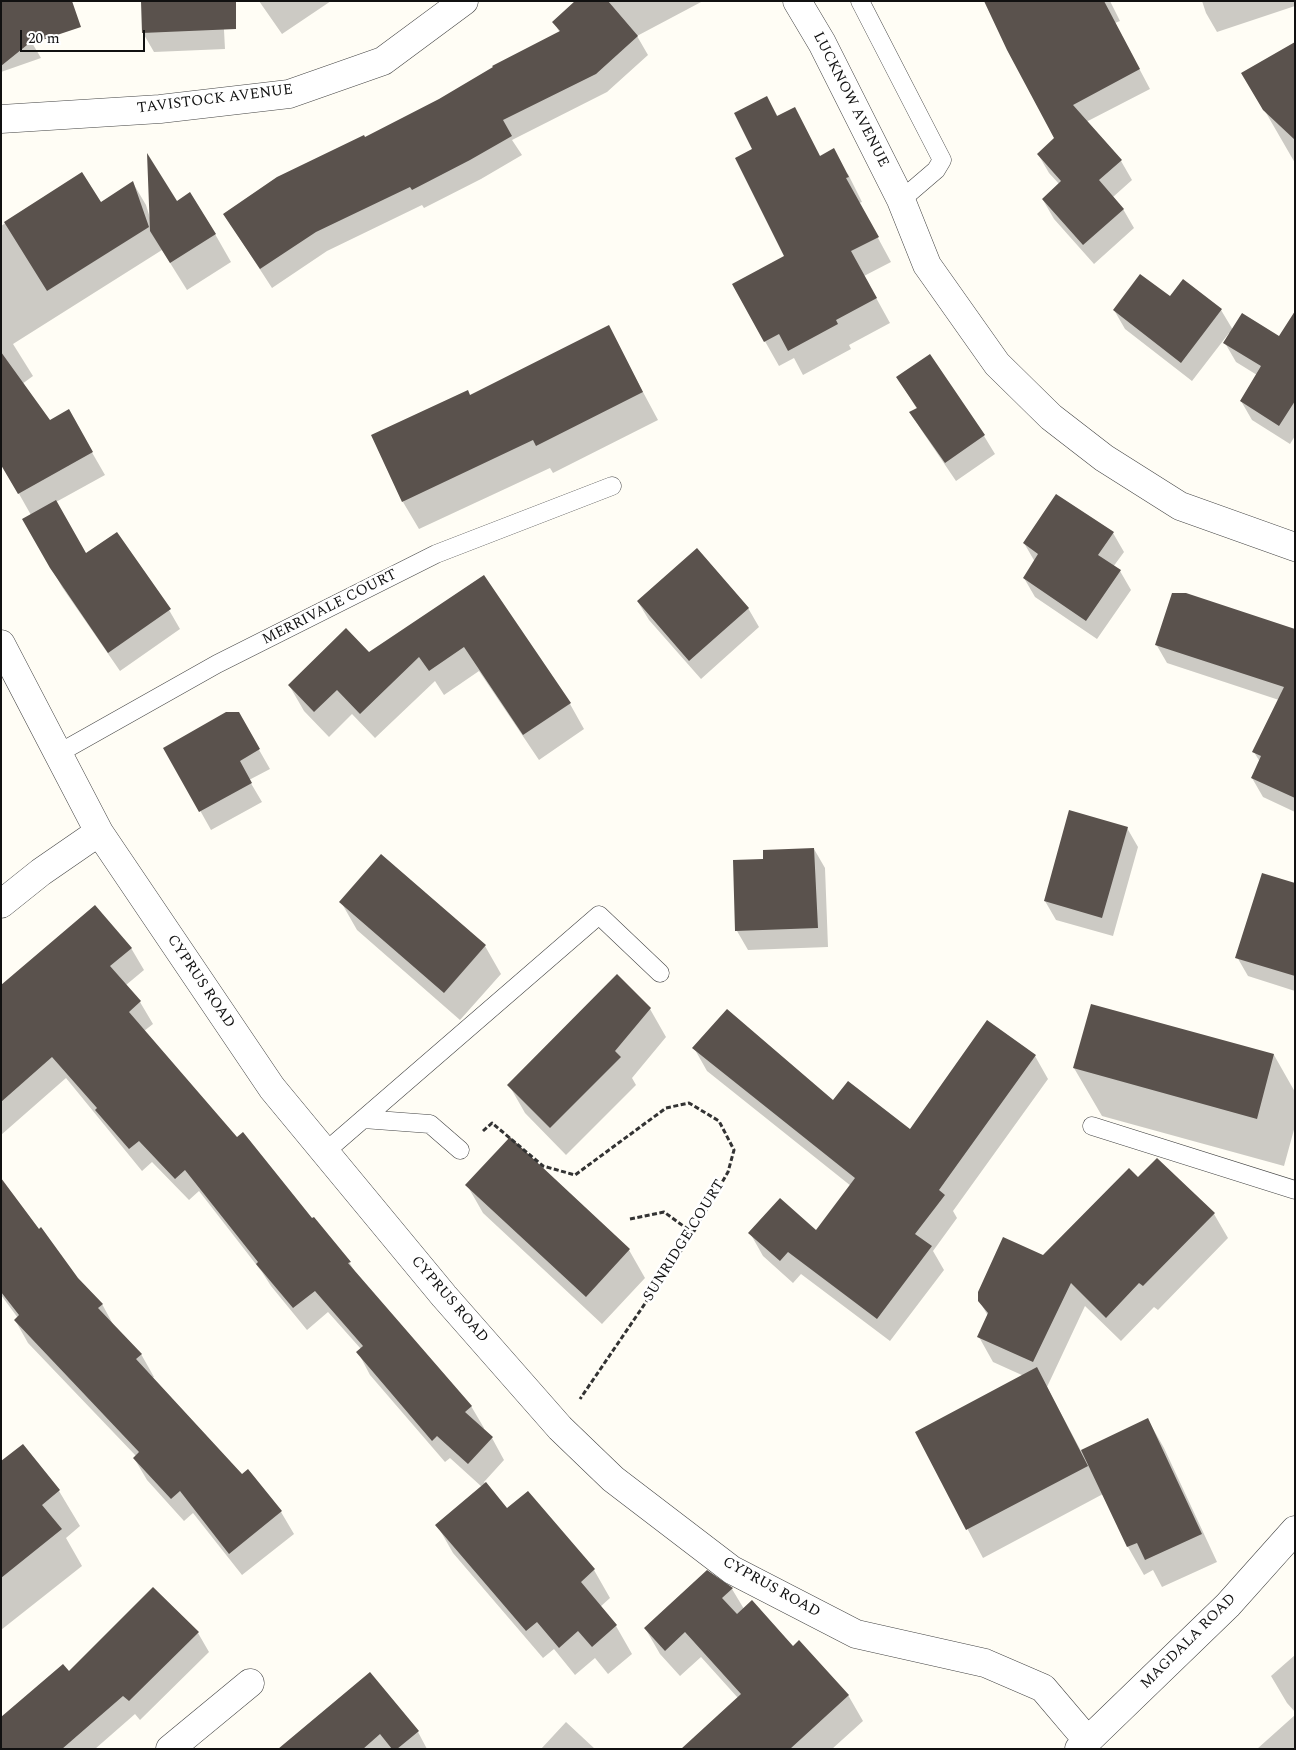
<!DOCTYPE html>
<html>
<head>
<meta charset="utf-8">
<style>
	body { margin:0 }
	#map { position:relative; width:1296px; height:1750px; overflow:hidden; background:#fffdf5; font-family:Spectral,serif }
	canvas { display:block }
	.frame { position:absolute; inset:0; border:2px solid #111; pointer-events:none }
	.scale { position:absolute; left:20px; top:30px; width:125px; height:22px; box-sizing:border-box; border:2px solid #111; border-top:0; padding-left:6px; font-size:15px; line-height:18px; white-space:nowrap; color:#111; -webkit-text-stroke:4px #fff; paint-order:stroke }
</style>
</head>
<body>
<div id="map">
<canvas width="1296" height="1750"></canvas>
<div class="frame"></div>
<div class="scale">20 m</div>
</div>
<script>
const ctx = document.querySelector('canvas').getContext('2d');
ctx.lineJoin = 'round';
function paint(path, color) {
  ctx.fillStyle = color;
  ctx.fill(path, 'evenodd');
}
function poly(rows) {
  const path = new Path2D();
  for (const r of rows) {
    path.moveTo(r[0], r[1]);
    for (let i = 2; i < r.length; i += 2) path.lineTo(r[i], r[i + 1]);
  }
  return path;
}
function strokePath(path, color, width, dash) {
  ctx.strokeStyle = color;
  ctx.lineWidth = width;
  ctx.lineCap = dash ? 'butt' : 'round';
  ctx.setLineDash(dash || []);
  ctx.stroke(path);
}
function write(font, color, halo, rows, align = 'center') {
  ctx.font = font + ' Spectral,serif';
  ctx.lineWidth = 5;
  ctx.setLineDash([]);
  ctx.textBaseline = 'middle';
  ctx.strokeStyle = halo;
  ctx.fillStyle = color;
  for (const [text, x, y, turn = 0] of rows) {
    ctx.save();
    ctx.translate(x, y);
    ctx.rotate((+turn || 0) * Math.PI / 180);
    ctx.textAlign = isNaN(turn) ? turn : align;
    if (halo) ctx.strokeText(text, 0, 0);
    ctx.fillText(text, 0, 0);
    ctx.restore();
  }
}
const shadow = poly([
	[1,1,25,31,41,58,1,72],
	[259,1,331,1,282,34],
	[577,1,703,1,637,36,648,55,607,92,512,140,522,155,481,179,424,208,422,205,327,251,272,288,224,214,440,100,560,33,554,22],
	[985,1,1110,1,1120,21,1115,23,1150,89,1086,122,1121,161,1132,180,1113,197,1123,209,1134,228,1094,264,1054,219,1043,200,1060,185,1049,173,1038,154,1055,139],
	[1202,1,1295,1,1295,6,1217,32,1206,13],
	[223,11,225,49,154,52,143,33],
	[1295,63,1295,163,1243,73],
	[767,97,778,117,794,108,820,157,848,174,862,202,859,203,891,262,864,276,890,323,849,345,851,349,803,375,794,358,779,366,733,285,786,256,754,150],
	[82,174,100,203,133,183,146,205,150,218,176,203,215,234,231,262,187,290,162,250,13,344,33,376,22,384,49,422,68,411,105,475,56,502,86,555,169,610,180,629,120,671,62,587,51,567,31,515,1,462,1,226],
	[1170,298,1221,310,1233,330,1295,347,1295,436,1290,444,1252,420,1241,401,1257,375,1236,362,1225,343,1231,334,1229,333,1192,381,1125,329,1114,310],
	[608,327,658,420,553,473,550,468,419,529,403,502,470,396],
	[930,356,984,436,995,454,956,481,922,431,911,413,917,409,898,378],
	[1113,533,1124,552,1113,567,1120,571,1131,590,1097,639,1035,597,1024,578,1035,562,1024,543],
	[483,576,570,704,584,729,539,760,479,671,444,695,435,681,375,738,352,714,329,737,304,711,289,685,369,654],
	[638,602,748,608,759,627,701,679,649,620],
	[1295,631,1295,812,1263,797,1252,778,1260,762,1254,752,1279,700,1167,663,1156,644],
	[238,713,270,769,249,780,262,802,211,830,165,748],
	[1127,828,1138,847,1113,936,1056,920,1045,901],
	[814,849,825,868,828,947,748,950,737,931,764,860],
	[1295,885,1295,991,1248,976,1237,957],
	[341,902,485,946,501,974,460,1020,357,930],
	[131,948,144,970,126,985,140,1002,153,1024,144,1031,237,1138,349,1262,357,1275,471,1406,484,1428,483,1430,492,1438,504,1460,484,1482,507,1510,528,1492,594,1570,610,1598,600,1607,616,1626,632,1654,608,1674,595,1658,575,1675,554,1649,543,1658,453,1553,437,1525,482,1487,450,1458,445,1462,370,1375,358,1352,361,1349,328,1312,307,1330,271,1286,262,1272,199,1191,189,1200,152,1162,142,1171,66,1078,1,1135,1,987],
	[617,976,650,1009,666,1037,632,1078,636,1085,566,1155,525,1113,509,1085],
	[694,1048,910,1131,1035,1056,1048,1079,953,1211,957,1218,933,1251,944,1270,890,1341,801,1274,793,1283,763,1256,750,1233,816,1232,851,1186,707,1071],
	[1274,1055,1295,1092,1295,1126,1284,1166,1102,1116,1074,1068],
	[510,1139,629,1250,645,1278,602,1324,483,1213,467,1185],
	[1157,1159,1214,1214,1228,1238,1158,1310,1154,1307,1121,1341,1085,1306,1047,1387,1081,1451,1148,1420,1164,1448,1217,1562,1162,1587,1153,1570,1144,1575,1128,1547,1103,1494,983,1558,916,1433,1024,1376,993,1362,979,1337,988,1316,979,1300,1044,1256,1138,1178],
	[1,1180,77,1279,102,1304,114,1326,141,1354,154,1377,152,1378,242,1475,248,1470,281,1512,294,1534,242,1575,193,1513,184,1521,147,1480,134,1458,136,1456,28,1343,15,1320,18,1318,1,1295],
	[1,1463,59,1491,80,1526,66,1538,82,1566,1,1630],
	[707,1572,732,1589,744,1609,793,1648,848,1695,863,1721,832,1749,683,1749,738,1698,701,1657,680,1676,660,1654,645,1628],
	[198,1633,209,1652,140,1720,135,1714,95,1749,1,1749,69,1673],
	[1295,1655,1295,1712,1287,1703,1271,1676],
	[370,1674,418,1732,427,1749,282,1749],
	[1295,1715,1295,1749,1257,1749],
	[566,1722,595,1749,541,1749]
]);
const building = poly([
	[1,1,72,1,81,27,27,45,1,66],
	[141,1,236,1,236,29,142,33],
	[575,1,608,1,638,36,596,74,503,120,512,136,470,160,412,190,410,187,316,232,260,269,223,214,277,177,364,135,365,137,439,99,493,67,492,66,560,31,552,22],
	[984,1,1104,1,1140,69,1073,105,1122,160,1099,180,1124,209,1083,245,1042,199,1061,181,1037,154,1054,138,1007,50],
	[1295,42,1295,140,1263,110,1241,73],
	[767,96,777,116,795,107,820,156,834,148,849,177,846,178,879,237,851,251,877,298,836,320,838,324,788,351,779,334,764,342,732,284,784,256,735,158,752,149,734,113],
	[147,153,177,201,190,192,216,234,170,263,150,231],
	[82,172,101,202,133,181,149,227,47,291,4,222],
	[1140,274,1170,296,1183,279,1222,309,1181,363,1113,310],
	[1295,311,1295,401,1279,426,1240,401,1261,366,1223,343,1242,313,1279,336],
	[609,325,643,392,536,446,533,440,402,502,371,435,468,390,470,395],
	[1,352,50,420,69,409,93,452,18,494,1,465],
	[930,354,985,435,945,463,909,412,917,408,896,377],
	[1056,494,1114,532,1098,555,1121,570,1086,621,1023,578,1038,554,1023,543],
	[56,500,86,553,117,532,171,609,108,653,50,568,22,519],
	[697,548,749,608,689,661,637,601],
	[484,575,571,703,523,735,464,647,429,671,419,657,360,714,337,690,314,712,288,685,346,628,369,652],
	[1172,593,1186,593,1295,629,1295,798,1251,778,1261,756,1252,752,1284,687,1155,645],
	[226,712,239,712,260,749,240,761,252,783,199,812,163,748],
	[1069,810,1128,827,1102,918,1044,901],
	[814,848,818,928,735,931,733,860,763,859,763,850],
	[381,854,486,945,444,993,339,902],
	[1262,873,1295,883,1295,976,1235,958],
	[95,905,132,948,110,966,141,1001,129,1012,237,1137,243,1132,312,1218,314,1217,351,1262,348,1263,472,1406,465,1412,493,1437,468,1464,437,1436,432,1441,356,1352,363,1346,315,1291,293,1308,256,1264,258,1262,185,1170,175,1179,139,1141,129,1149,95,1110,97,1108,52,1057,1,1102,1,985],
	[617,974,651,1008,615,1051,621,1057,550,1128,507,1085],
	[1091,1004,1274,1054,1257,1119,1073,1068],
	[727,1009,833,1100,848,1081,910,1129,987,1020,1036,1055,939,1190,945,1195,915,1234,932,1246,877,1319,788,1252,780,1261,748,1233,780,1198,816,1230,855,1178,692,1048],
	[510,1137,630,1249,586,1297,465,1185],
	[1157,1158,1215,1213,1143,1286,1139,1283,1106,1318,1071,1283,1033,1362,977,1337,988,1313,978,1301,978,1292,1003,1237,1043,1255,1129,1168,1138,1177],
	[1,1178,39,1229,41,1227,78,1278,103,1304,98,1308,142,1354,136,1359,242,1474,248,1469,282,1511,229,1554,180,1491,171,1499,133,1458,139,1452,14,1320,19,1315,1,1292],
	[1037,1367,1088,1466,966,1530,915,1432],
	[1148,1418,1202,1534,1145,1560,1137,1543,1127,1547,1081,1450],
	[23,1444,60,1490,42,1505,62,1529,1,1578,1,1461],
	[486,1482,507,1508,528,1491,595,1569,581,1582,617,1625,592,1647,578,1631,559,1648,537,1622,526,1631,435,1525],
	[707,1570,733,1588,722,1598,737,1614,752,1600,793,1646,799,1640,849,1695,790,1749,681,1749,741,1694,685,1632,665,1651,644,1628],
	[153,1587,199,1632,129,1701,123,1696,62,1749,1,1749,1,1717,63,1664,69,1671],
	[370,1672,419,1731,397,1749,392,1749,380,1734,363,1749,278,1749]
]);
const path = poly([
	[483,1131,492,1123,543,1166,575,1175,666,1108,689,1103,719,1121,734,1150,728,1172,693,1233,580,1399],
	[630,1219,664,1212,693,1233]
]);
const service = poly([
	[860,1,942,160,936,170,901,200],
	[59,753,217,664,436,554,612,486],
	[363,1119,430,1124,460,1150],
	[1092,1126,1295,1190],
	[325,1152,599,915,660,973]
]);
const minor = poly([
	[797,1,822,43,901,200,927,265,997,364,1051,417,1104,458,1180,506,1295,547],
	[1,119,160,109,289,94,383,61,464,1],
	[1,644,99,832,272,1088,444,1296,560,1428,613,1479,732,1570,856,1634,985,1663,1043,1688,1088,1741],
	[1,904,41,872,99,832],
	[170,1749,250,1683],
	[1079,1749,1228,1605,1295,1530]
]);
const streetNames = [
	["TAVISTOCK AVENUE",215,100,-7],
	["LUCKNOW AVENUE",850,100,63],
	["MERRIVALE COURT",330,608,-27],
	["CYPRUS ROAD",200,982,56],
	["SUNRIDGE COURT",685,1241,-58],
	["CYPRUS ROAD",449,1300,49],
	["CYPRUS ROAD",771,1588,29],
	["MAGDALA ROAD",1189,1642,-45]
];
paint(shadow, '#0003');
paint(building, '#5a524d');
strokePath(service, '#444', 19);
strokePath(minor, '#444', 29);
strokePath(path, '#333', 3, [5, 2.5]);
strokePath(service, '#fff', 18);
strokePath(minor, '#fff', 28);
write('15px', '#111', '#fff', streetNames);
</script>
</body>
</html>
